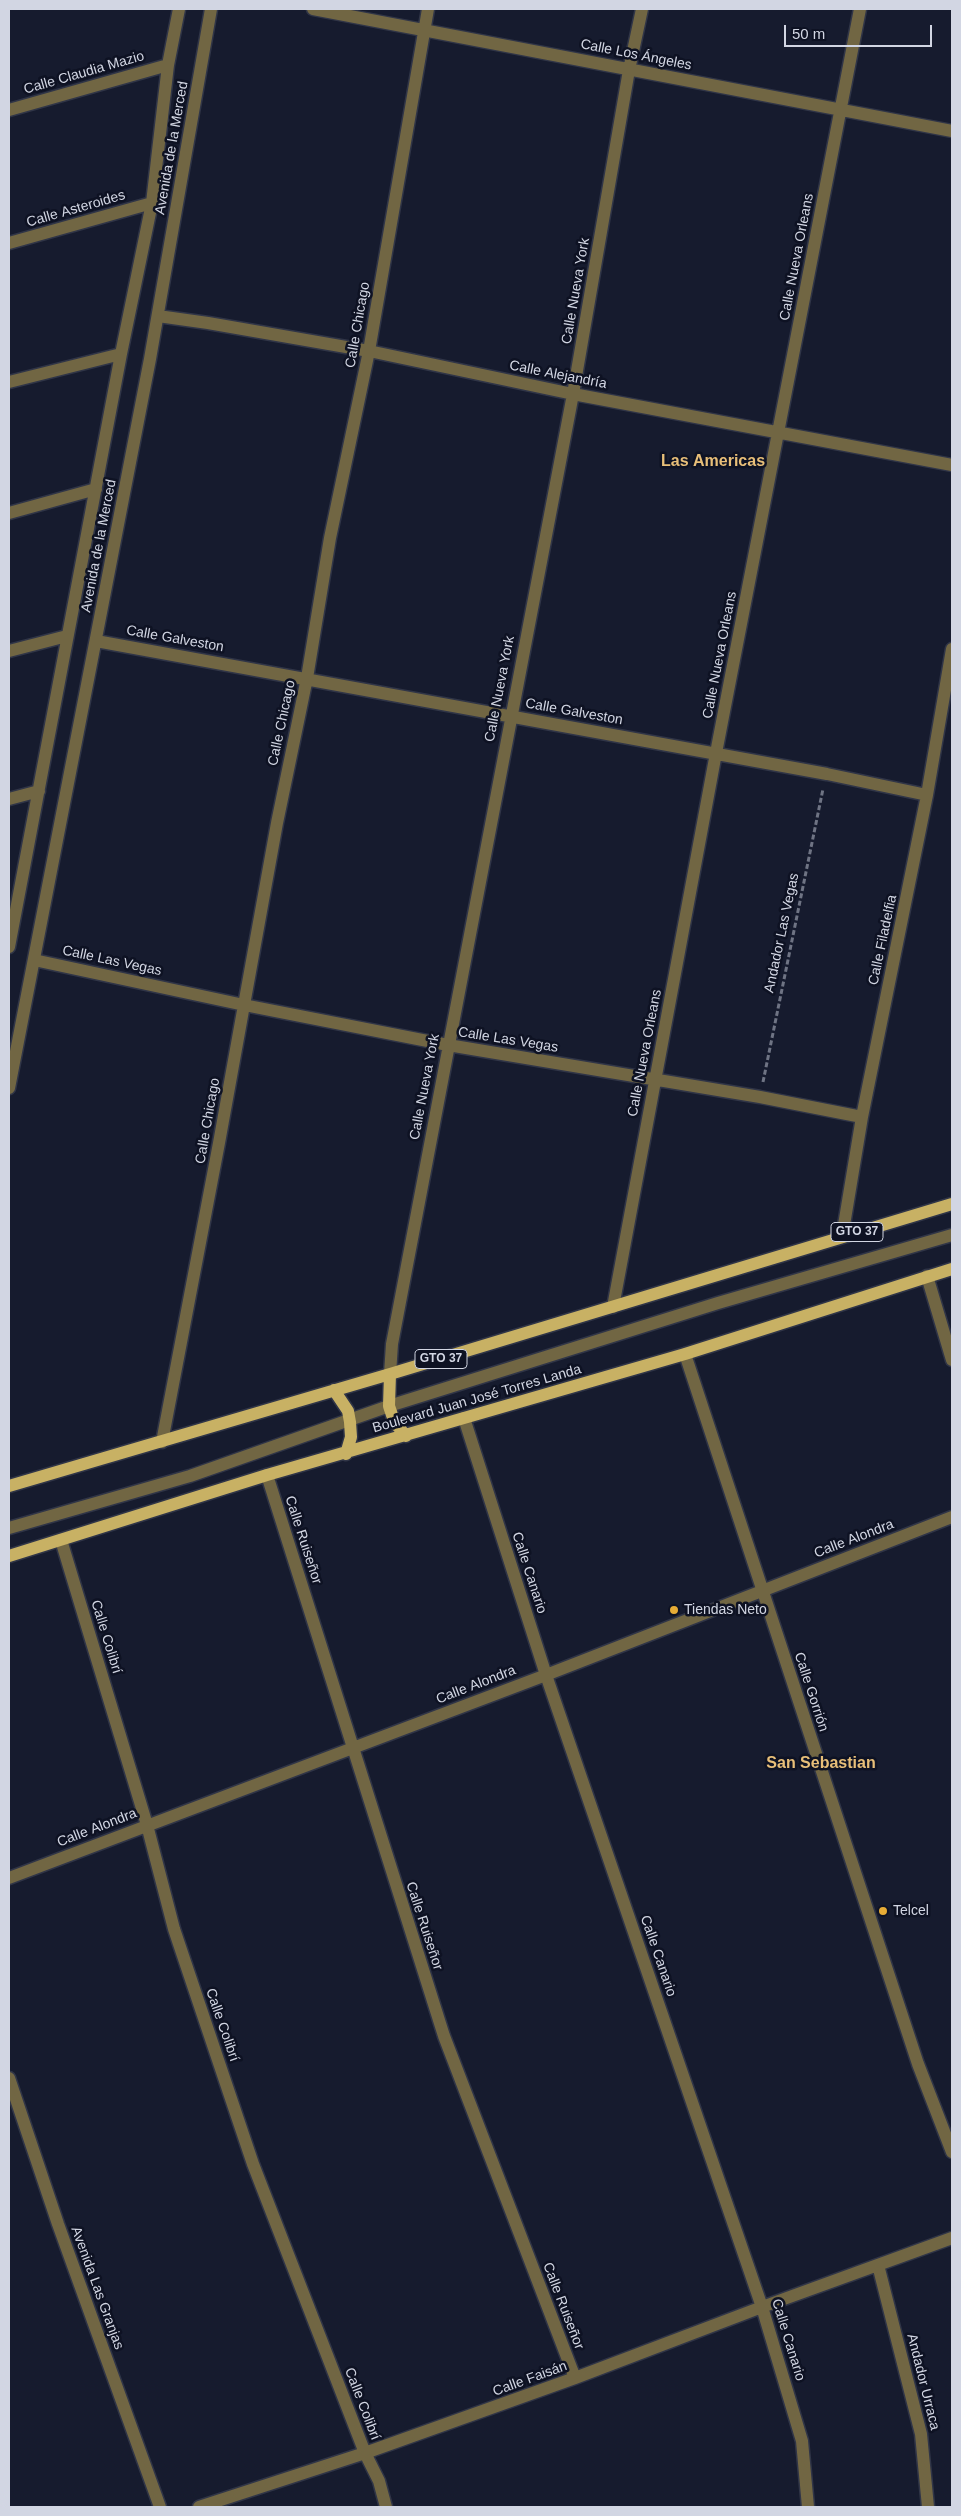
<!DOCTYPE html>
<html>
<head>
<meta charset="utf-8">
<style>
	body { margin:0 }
	#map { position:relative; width:961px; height:2516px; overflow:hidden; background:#161b2e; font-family:Helvetica,sans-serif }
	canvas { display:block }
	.frame { position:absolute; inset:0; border:10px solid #d2d6e3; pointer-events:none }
	.scale { position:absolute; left:784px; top:25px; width:148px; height:22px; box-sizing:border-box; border:2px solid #d2d6e3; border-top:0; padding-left:6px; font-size:15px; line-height:18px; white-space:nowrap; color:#d2d6e3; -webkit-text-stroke:4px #0e1223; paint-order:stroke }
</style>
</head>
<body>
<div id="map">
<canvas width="961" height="2516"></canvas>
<div class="frame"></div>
<div class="scale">50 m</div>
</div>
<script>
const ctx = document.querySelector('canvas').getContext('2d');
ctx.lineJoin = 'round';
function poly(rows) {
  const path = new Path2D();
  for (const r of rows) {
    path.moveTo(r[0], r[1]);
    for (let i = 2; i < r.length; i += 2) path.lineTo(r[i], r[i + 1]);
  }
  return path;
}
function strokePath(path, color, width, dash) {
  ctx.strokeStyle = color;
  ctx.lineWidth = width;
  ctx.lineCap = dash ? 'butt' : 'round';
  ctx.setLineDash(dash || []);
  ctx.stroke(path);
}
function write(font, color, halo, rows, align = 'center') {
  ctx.font = font + ' Helvetica,sans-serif';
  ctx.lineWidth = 5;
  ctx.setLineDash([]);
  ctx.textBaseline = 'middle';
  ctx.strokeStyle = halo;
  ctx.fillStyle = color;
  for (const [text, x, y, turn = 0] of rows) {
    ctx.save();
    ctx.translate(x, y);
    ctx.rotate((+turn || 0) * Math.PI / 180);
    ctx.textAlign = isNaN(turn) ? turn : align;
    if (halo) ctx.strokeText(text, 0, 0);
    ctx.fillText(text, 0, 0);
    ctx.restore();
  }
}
const path = poly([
	[763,1082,823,789]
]);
const minor = poly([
	[313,9,952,131],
	[9,110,168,65],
	[9,243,152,203],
	[158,316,208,323,369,351,573,394,952,465],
	[9,382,121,354],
	[9,513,96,489],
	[96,641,827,774,927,795],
	[9,651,67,636],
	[9,799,39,791],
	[9,947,121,354,152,203,168,65,179,9],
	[34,960,244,1005,448,1045,760,1097,862,1117],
	[9,1088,150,359,211,9],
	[842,1237,862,1117,927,795,952,649],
	[927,1276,952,1360],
	[613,1307,716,753,860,9],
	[685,1354,918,2064,952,2152],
	[390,1374,392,1344,573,394,629,70,642,9],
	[464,1418,546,1675,762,2307,802,2441,808,2507],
	[162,1442,219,1143,277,823,307,678,330,538,369,351,428,9],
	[267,1475,444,2036,575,2378],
	[9,1528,190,1476,389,1406,718,1303,952,1235],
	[61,1540,147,1825,174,1929,253,2164,365,2453,379,2481,386,2507],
	[9,1878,546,1675,952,1517],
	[9,2078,58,2224,160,2507],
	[878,2265,921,2434,928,2507],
	[199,2507,365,2453,575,2378,762,2307,952,2238]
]);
const major = poly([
	[390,1374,389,1406,392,1415,395,1423,406,1436],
	[334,1390,348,1411,350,1422,351,1437,346,1454],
	[9,1486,390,1374,952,1204],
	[9,1556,267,1475,685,1354,952,1269]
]);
const markers = [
	[674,1610,5,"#e7ac36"],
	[883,1911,5,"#e7ac36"]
];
const shields = [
	[857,1232,52],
	[441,1359,52]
];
const shieldNames = [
	["GTO 37",857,1232],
	["GTO 37",441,1359]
];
const streetNames = [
	["Calle Los Ángeles",636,55,11],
	["Calle Claudia Mazio",84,73,-16],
	["Avenida de la Merced",172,148,-80],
	["Calle Asteroides",76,209,-16],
	["Calle Nueva Orleans",797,257,-79],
	["Calle Nueva York",576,291,-80],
	["Calle Chicago",358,325,-80],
	["Calle Alejandría",558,375,11],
	["Avenida de la Merced",99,546,-79],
	["Calle Galveston",175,639,10],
	["Calle Nueva Orleans",720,655,-79],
	["Calle Nueva York",500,689,-79],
	["Calle Galveston",574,712,10],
	["Calle Chicago",282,723,-78],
	["Andador Las Vegas",782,933,-78],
	["Calle Filadelfia",883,940,-78],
	["Calle Las Vegas",112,961,12],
	["Calle Las Vegas",508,1040,9],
	["Calle Nueva Orleans",645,1053,-79],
	["Calle Nueva York",425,1087,-79],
	["Calle Chicago",208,1121,-80],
	["Boulevard Juan José Torres Landa",477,1399,-16],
	["Calle Alondra",854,1539,-21],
	["Calle Ruiseñor",303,1540,72],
	["Calle Canario",529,1573,72],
	["Calle Colibrí",106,1637,73],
	["Calle Alondra",476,1685,-21],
	["Calle Gorrión",811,1692,72],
	["Calle Alondra",97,1828,-21],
	["Calle Ruiseñor",424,1926,72],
	["Calle Canario",658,1956,71],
	["Calle Colibrí",222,2025,71],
	["Avenida Las Granjas",97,2288,70],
	["Calle Ruiseñor",563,2306,69],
	["Calle Canario",788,2340,73],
	["Calle Faisán",530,2379,-20],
	["Andador Urraca",923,2382,76],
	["Calle Colibrí",362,2404,69]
];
const poiNames = [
	["Tiendas Neto",684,1610],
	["Telcel",893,1911]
];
const quarterNames = [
	["Las Americas",713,462],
	["San Sebastian",821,1764]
];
strokePath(minor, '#303547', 15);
strokePath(major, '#303547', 15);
strokePath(path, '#6f7484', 3, [5, 2.5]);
strokePath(minor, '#716643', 12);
strokePath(major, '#c8b164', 12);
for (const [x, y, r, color] of markers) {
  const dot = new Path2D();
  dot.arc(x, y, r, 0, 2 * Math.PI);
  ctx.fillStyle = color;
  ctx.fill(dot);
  strokePath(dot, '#0e1223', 2);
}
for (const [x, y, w] of shields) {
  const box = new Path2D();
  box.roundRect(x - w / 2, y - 9.5, w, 19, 4);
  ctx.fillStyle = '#0e1223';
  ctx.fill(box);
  strokePath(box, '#d2d6e3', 1);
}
write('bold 12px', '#d2d6e3', null, shieldNames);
write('14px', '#d2d6e3', '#0e1223', streetNames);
write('14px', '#d2d6e3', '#0e1223', poiNames, 'left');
write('bold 16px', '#e8bf79', '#0e1223', quarterNames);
</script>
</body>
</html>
